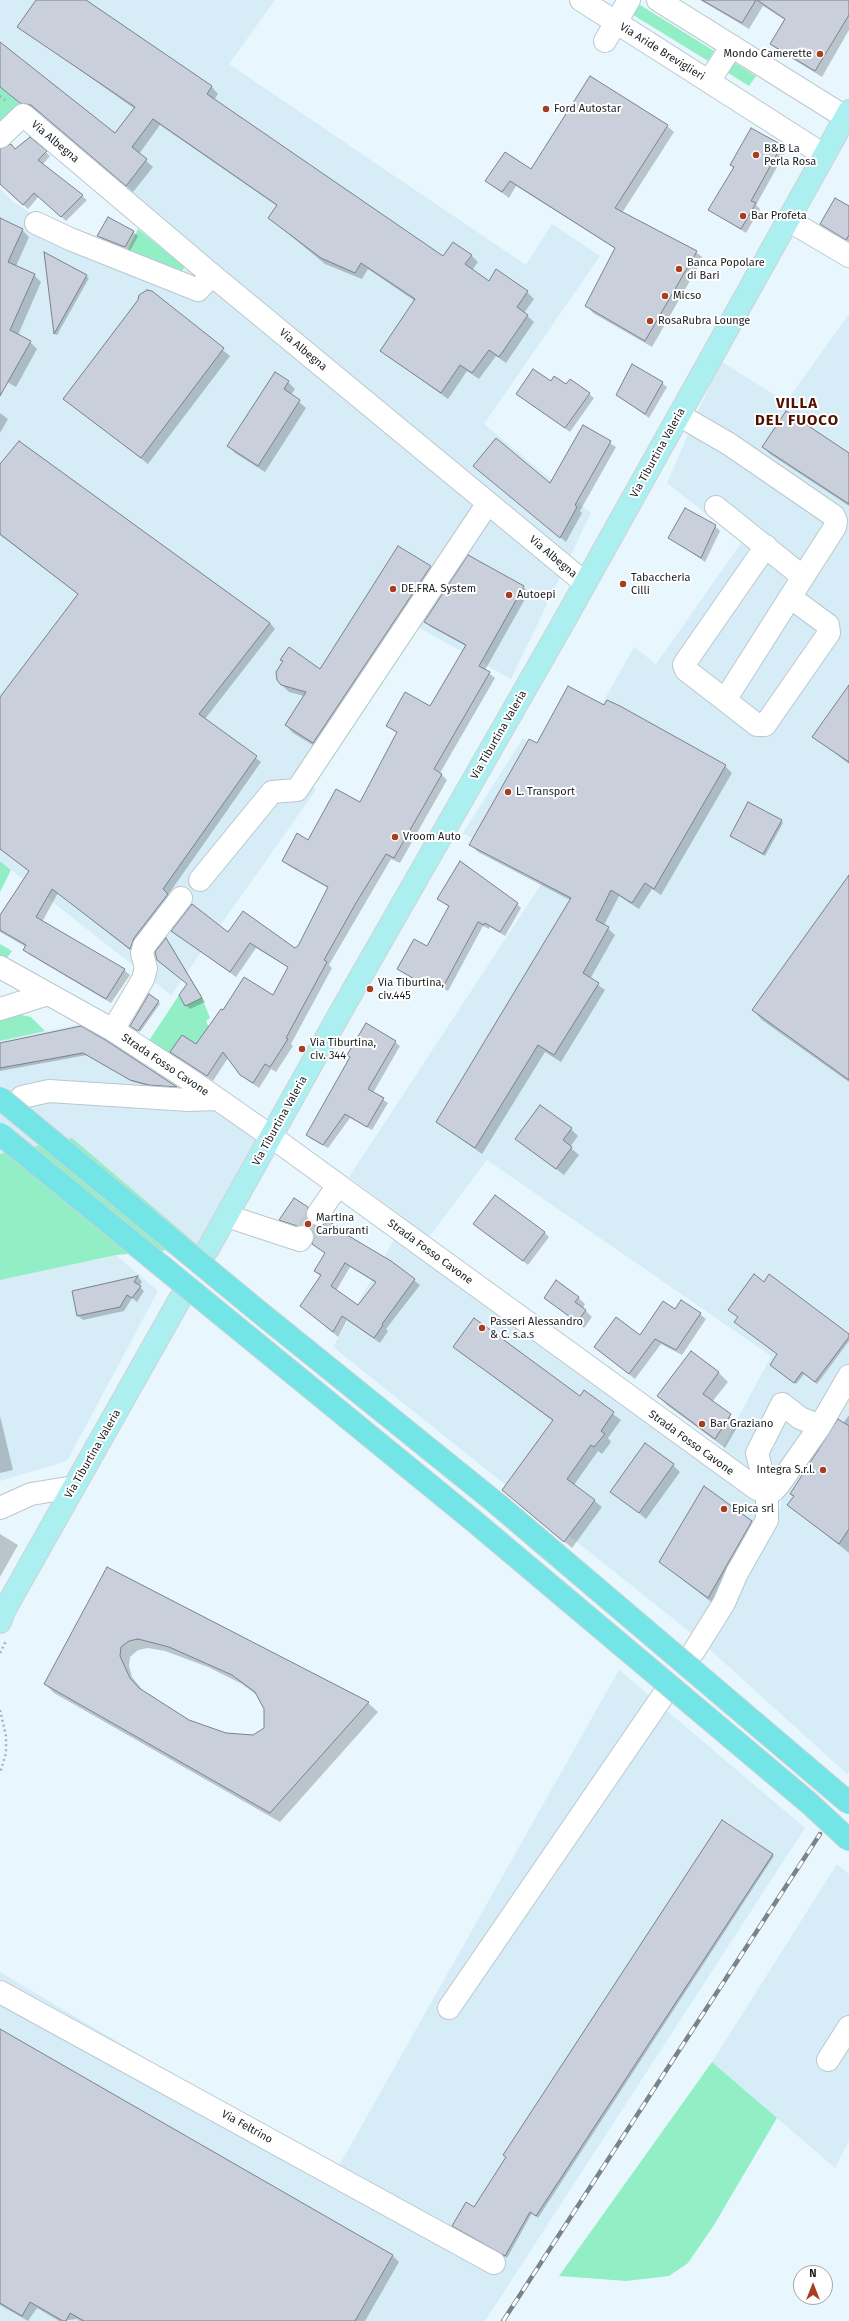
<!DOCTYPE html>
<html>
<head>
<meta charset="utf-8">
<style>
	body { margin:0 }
	#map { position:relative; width:849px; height:2321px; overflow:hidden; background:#e8f7fe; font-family:"Fira Sans",sans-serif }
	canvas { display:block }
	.north { position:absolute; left:793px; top:2265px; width:40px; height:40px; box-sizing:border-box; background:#fff; border:1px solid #a3a5a6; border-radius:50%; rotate:0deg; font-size:11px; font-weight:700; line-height:16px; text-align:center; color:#1a1f21 }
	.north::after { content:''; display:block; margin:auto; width:14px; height:18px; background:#a63e22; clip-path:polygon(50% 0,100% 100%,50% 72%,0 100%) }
</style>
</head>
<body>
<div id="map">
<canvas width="849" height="2321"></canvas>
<div class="north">N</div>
</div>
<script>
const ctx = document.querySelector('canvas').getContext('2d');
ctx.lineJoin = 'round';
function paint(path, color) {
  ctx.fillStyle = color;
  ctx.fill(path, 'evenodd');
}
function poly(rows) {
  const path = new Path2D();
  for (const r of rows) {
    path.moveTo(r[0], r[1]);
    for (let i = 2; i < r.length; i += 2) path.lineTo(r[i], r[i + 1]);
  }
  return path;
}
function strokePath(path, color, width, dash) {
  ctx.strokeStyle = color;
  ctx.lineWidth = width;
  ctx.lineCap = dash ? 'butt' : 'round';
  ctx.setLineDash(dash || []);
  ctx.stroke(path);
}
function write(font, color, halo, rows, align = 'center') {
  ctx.font = font + ' "Fira Sans",sans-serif';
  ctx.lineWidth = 4;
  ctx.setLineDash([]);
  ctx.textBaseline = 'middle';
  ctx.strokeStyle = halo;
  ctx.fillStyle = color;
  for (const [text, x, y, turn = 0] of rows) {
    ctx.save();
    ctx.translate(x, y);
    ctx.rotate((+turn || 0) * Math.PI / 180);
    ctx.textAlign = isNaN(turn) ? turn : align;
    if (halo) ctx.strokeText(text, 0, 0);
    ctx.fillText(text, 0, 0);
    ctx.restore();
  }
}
const built = poly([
	[0,0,275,0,229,64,526,265,552,224,600,256,484,424,591,513,511,679,416,626,310,783,316,790,171,995,0,861,0,189,14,202,44,222,177,278,187,267,20,107,0,124],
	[849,314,849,1369,781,1474,761,1481,720,1452,771,1356,487,1160,429,1237,349,1177,542,883,463,833,523,738,568,764,634,647,656,664,742,542,667,483,720,361,786,402],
	[90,1022,260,1139,200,1247,72,1138,0,1154,0,1041],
	[395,1238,779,1512,784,1492,849,1398,849,1770,847,1774,696,1637,333,1347],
	[116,1255,158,1291,67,1461,0,1481,0,1280],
	[619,1670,805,1828,485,2321,0,2321,0,1972,336,2171],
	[837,1864,849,1874,849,2141,835,2168,712,2062]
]);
const green = poly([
	[637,3,714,51,708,61,630,13],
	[732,61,756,76,749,86,725,71],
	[0,87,22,105,0,124],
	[138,229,185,267,178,276,126,253],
	[0,861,11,870,0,892],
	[0,944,12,951,6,959,0,956],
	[179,995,202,998,210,1018,206,1021,219,1051,212,1055,190,1040,176,1060,148,1042],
	[17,1014,31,1017,45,1031,0,1041,0,1019],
	[72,1138,200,1247,116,1255,0,1280,0,1154],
	[712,2062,777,2118,714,2225,688,2263,669,2276,626,2281,559,2276]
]);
const shadow = poly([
	[38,0,84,0,212,87,218,94,214,100,443,258,471,255,478,262,472,270,489,282,496,271,527,292,534,299,524,313,534,322,506,363,496,356,479,379,467,371,448,399,381,351,415,301,368,269,362,279,325,264,269,218,277,206,160,125,139,154,153,167,133,192,39,112,28,109,0,87,0,43,115,135,135,109,19,27],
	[700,0,849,0,849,30,822,77,778,50,771,44,785,20,763,6,749,29],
	[667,126,674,132,622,213,696,252,703,258,652,347,593,313,587,306,616,249,516,186,509,198,486,181,531,170],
	[751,129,786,151,756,205,760,209,746,233,710,210,734,168,731,165],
	[30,138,50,156,43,164,87,200,66,221,39,196,28,209,5,188,0,177,0,149,11,145,16,150],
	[849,207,849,242,821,224],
	[0,220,22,230,29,237,16,266,34,275,41,282,18,335,30,342,37,349,16,387,0,378],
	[133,232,138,236,130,251,103,241,98,236],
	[46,254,89,278,57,335,55,334],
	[143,292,151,292,230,356,148,464,64,399,139,301],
	[288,382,295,389,291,395,306,408,265,472,235,453,228,446],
	[551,383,589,394,594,398,570,432,517,394],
	[662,383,667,387,649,418,617,395],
	[0,413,8,419,0,433],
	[584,426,616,447,580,511,582,513,566,542,480,471,550,485],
	[763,447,849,454,849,506,770,454],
	[0,466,270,623,275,629,205,719,261,762,168,895,173,900,135,954,58,893,42,922,124,970,130,975,111,1003,30,955,25,950,26,947,0,932,0,917,30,872,0,849,0,698,79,595,0,535],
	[715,526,720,531,705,562,669,537],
	[430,567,438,574,321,750,293,733,286,725,304,696,289,692,281,684,321,670],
	[523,587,529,592,485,670,495,678,440,773,447,780,400,863,391,859,329,965,332,968,291,1044,293,1046,276,1072,271,1069,259,1088,247,1080,228,1058,213,1081,177,1057,171,1052,197,1046,223,1011,273,997,289,968,256,948,236,977,172,931,228,933,295,949,299,947,328,888,289,866,284,860,360,803,397,733,388,726,431,708,466,646,431,627,425,621],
	[849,687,849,764,814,737],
	[537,744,725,766,732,773,661,895,652,889,639,909,619,896,604,925,615,935,590,979,605,990,561,1062,545,1052,482,1154,437,1122,570,900,478,852,471,845],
	[781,821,783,823,765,856,731,836],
	[849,880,849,1082,762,1020,753,1010],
	[439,899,517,904,521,908,505,936,490,927,489,929,483,926,448,991,431,982,428,988,398,969,427,947,449,907],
	[166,940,170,944,205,1002,190,1009,186,1005,188,985],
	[158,1002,160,1004,140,1032,133,1028],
	[80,1027,177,1088,178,1089,153,1087,133,1082,87,1055,0,1071,0,1044],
	[395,1042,400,1046,373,1093,388,1103,372,1130,350,1118,328,1148,311,1139,307,1135],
	[571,1129,578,1136,570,1147,579,1155,564,1175,516,1139],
	[307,1208,312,1213,311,1225,323,1226,328,1222,343,1234,391,1262,420,1285,386,1329,388,1331,380,1343,347,1320,338,1337,307,1311,321,1277,315,1271,326,1254,313,1244,316,1237,312,1230,302,1230,285,1225,280,1220],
	[350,1267,376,1283,358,1306,336,1291],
	[475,1224,544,1232,549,1237,528,1265],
	[138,1277,142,1282,139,1286,144,1291,137,1302,132,1298,124,1311,83,1320,78,1316,73,1292],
	[578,1297,585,1304,583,1308,592,1317,584,1328,545,1298],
	[675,1310,700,1314,706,1319,682,1355,661,1344,635,1379,595,1347,640,1336],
	[739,1317,849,1335,849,1341,817,1384,804,1374,796,1384,773,1367,778,1355],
	[454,1347,580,1397,584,1392,621,1420,608,1438,611,1442,602,1454,598,1451,574,1485,602,1507,572,1548,503,1490,553,1421],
	[718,1372,728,1382,712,1402,739,1424,725,1448,668,1406,658,1396],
	[849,1415,849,1553,789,1505,794,1497,791,1494],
	[0,1416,13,1470,0,1473],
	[673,1465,680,1472,646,1519,612,1491],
	[752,1521,759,1529,715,1605,660,1562],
	[0,1534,18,1545,0,1577],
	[108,1568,368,1703,378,1712,280,1822,54,1693,45,1684],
	[148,1648,165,1651,208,1667,242,1684,258,1696,265,1709,265,1729,253,1736,226,1734,188,1721,144,1692,132,1677,129,1666,130,1657,138,1650],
	[772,1854,774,1856,538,2218,532,2213,507,2258,456,2228,475,2208],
	[0,2030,393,2256,399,2262,365,2321,80,2321,77,2319,59,2321,37,2308,28,2321,0,2305]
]);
const building = poly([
	[36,0,86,0,212,86,207,94,443,256,453,242,472,255,465,264,489,281,496,269,528,291,517,307,528,315,499,357,489,350,472,373,460,365,441,393,380,351,415,299,361,263,355,273,321,258,268,218,277,205,153,119,132,147,147,159,126,186,31,105,20,103,0,87,0,42,115,133,135,107,17,27,36,0],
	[702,0,756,0,742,23,702,0],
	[757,0,849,0,849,15,815,71,770,44,785,19,757,0],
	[590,76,668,125,615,208,697,251,645,341,585,306,615,248,510,181,502,192,485,181,505,152,531,169,590,76],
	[751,128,782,145,751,201,756,203,741,229,708,210,734,167,730,165,751,128],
	[30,137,47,151,38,160,83,195,61,217,34,193,23,205,0,184,0,149,11,144,15,149,30,137],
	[835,198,849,206,849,235,846,240,820,224,835,198],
	[108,217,134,231,125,247,97,236,108,217],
	[0,218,23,229,8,262,35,274,10,330,31,341,0,396,0,218],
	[44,252,87,275,54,334,44,252],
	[147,290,152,291,224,348,141,458,63,399,138,300,139,295,147,290],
	[632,364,663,382,645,414,616,395,632,364],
	[533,369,551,381,554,376,566,384,570,379,590,393,565,428,516,394,533,369],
	[275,372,289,381,284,389,300,400,258,466,227,446,275,372],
	[786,411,849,453,849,504,762,447,786,411],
	[583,425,611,441,575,505,577,507,560,538,473,466,496,438,550,483,583,425],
	[19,441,270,623,199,714,257,756,163,889,168,894,134,938,130,949,52,889,36,917,125,969,106,999,23,950,26,945,0,930,0,915,29,871,0,849,0,697,78,594,0,534,0,464,19,441],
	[685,508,716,525,701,558,668,538,685,508],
	[398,546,431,566,313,743,285,725,306,692,281,685,277,680,276,672,283,661,280,660,289,647,320,669,398,546],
	[468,555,524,586,479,666,490,672,434,769,442,774,394,858,386,854,356,903,324,960,327,962,286,1038,288,1039,270,1067,265,1064,253,1083,240,1075,223,1052,207,1076,170,1052,182,1035,196,1044,221,1009,223,1010,244,977,273,995,288,967,250,943,230,972,171,931,192,904,228,932,243,911,295,948,298,946,328,887,282,861,297,833,308,840,336,789,360,802,397,732,386,726,405,692,430,706,466,645,424,622,468,555],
	[849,685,849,762,812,737,849,685],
	[568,686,604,705,607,700,620,706,726,765,654,889,645,883,632,903,611,890,596,920,609,927,583,973,599,983,554,1055,538,1045,475,1148,436,1122,571,898,469,845,529,739,537,743,568,686],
	[748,802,782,820,763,854,730,836,748,802],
	[460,861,518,903,500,932,485,923,484,925,478,922,443,987,426,978,423,984,397,969,414,939,427,946,449,906,437,899,460,861],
	[849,875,849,1080,752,1010,849,875],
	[166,938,202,998,185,1006,179,995,187,984,157,960,155,952,166,938],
	[149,994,159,1001,138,1031,130,1026,149,994],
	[366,1023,396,1041,368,1089,384,1098,367,1127,345,1114,323,1145,306,1135,350,1057,347,1055,366,1023],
	[81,1026,107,1041,177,1087,149,1085,130,1080,83,1053,0,1068,0,1043,81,1026],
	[540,1105,572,1128,563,1140,572,1147,556,1169,515,1139,540,1105],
	[495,1195,545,1232,523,1261,473,1224,495,1195],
	[294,1198,308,1207,307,1219,311,1224,323,1225,328,1221,338,1227,337,1229,391,1261,415,1279,382,1324,383,1325,374,1338,342,1316,333,1332,300,1306,321,1275,314,1271,325,1253,312,1244,314,1237,309,1227,303,1225,297,1226,279,1220,294,1198],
	[345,1263,376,1282,358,1305,331,1286,345,1263],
	[754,1274,764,1282,769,1274,849,1334,849,1337,815,1382,802,1372,794,1383,770,1365,777,1354,734,1322,738,1317,728,1310,754,1274],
	[138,1276,134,1282,141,1286,132,1298,127,1295,120,1307,77,1316,72,1291,138,1276],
	[556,1280,579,1297,575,1302,586,1310,577,1322,544,1298,556,1280],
	[681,1300,701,1313,676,1350,655,1339,629,1374,594,1347,616,1317,640,1335,663,1301,675,1309,681,1300],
	[474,1318,580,1396,584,1390,614,1412,601,1431,605,1434,594,1447,591,1445,567,1479,595,1500,564,1542,502,1490,553,1420,453,1347,474,1318],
	[691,1351,719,1372,703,1394,731,1414,715,1439,657,1396,691,1351],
	[838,1419,849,1426,849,1529,839,1544,787,1505,794,1496,790,1494,838,1419],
	[645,1443,674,1464,639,1513,610,1492,645,1443],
	[704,1486,752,1521,708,1598,659,1562,704,1486],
	[107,1567,369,1702,270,1813,44,1684,107,1567],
	[138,1639,169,1647,232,1675,255,1692,264,1709,264,1728,253,1735,226,1733,189,1720,139,1688,130,1678,120,1656,121,1647,129,1641,138,1639],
	[722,1820,773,1854,536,2216,530,2212,505,2256,452,2226,466,2202,474,2207,506,2157,503,2155,722,1820],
	[0,2029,393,2255,355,2321,84,2321,70,2313,66,2321,63,2321,30,2302,22,2316,0,2303,0,2029]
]);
const minorTunnel = poly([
	[302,1237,318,1214]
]);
const majorTunnel = poly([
	[180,1299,208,1249]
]);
const path = poly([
	[0,96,7,102],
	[0,1653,6,1641],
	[0,1710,6,1736,6,1753,0,1773]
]);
const minor = poly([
	[581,0,824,155],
	[658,0,845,117],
	[605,41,629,0],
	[709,81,732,46],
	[0,137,23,115,212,275,585,583],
	[788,220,849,256],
	[36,223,70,239,198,290,212,275],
	[679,415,729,444,834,516,836,521,835,527,803,577,716,507],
	[766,546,687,660,684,665,686,670,725,700,803,577],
	[725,700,757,725,765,725,829,633,828,625,790,597],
	[200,880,272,792,297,790,488,503],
	[0,967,113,1030,196,1084,272,1137,757,1489,767,1492,773,1491,780,1483,820,1426,849,1376],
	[0,1009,48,994],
	[113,1030,143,979,146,968,142,953,144,946,181,898],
	[22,1097,49,1091,189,1100,216,1099],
	[318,1214,338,1185],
	[227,1216,300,1240,302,1237],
	[0,1508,31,1494,74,1487],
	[694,1651,724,1603,737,1573,767,1520,767,1492,757,1453,782,1404,800,1418,820,1426],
	[0,1992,494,2263],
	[449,2008,662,1697],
	[828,2060,849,2027]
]);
const major = poly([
	[208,1249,344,1006,563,623,849,111],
	[0,1622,5,1609,180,1299]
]);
const rail = poly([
	[503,2321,820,1834]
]);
const highwayBridge = poly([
	[0,1098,258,1311,496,1503,849,1803],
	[0,1134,475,1522,809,1803,849,1840]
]);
const markers = [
	[820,54,4,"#a63e22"],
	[546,109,4,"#a63e22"],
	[756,155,4,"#a63e22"],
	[743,216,4,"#a63e22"],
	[679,269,4,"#a63e22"],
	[665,296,4,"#a63e22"],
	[650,321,4,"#a63e22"],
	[623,584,4,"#a63e22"],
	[393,589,4,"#a63e22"],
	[509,595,4,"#a63e22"],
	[508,792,4,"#a63e22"],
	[395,837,4,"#a63e22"],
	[370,989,4,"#a63e22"],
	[302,1049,4,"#a63e22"],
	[308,1224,4,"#a63e22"],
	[482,1328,4,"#a63e22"],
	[702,1424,4,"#a63e22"],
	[823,1470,4,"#a63e22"],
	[724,1509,4,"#a63e22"]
];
const streetNames = [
	["Via Aride Breviglieri",662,52,32],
	["Via Albegna",55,142,40],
	["Via Albegna",303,350,40],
	["Via Tiburtina Valeria",658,453,-61],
	["Via Albegna",553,557,40],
	["Via Tiburtina Valeria",499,735,-60],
	["Strada Fosso Cavone",165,1065,34],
	["Via Tiburtina Valeria",280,1121,-61],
	["Strada Fosso Cavone",430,1252,36],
	["Strada Fosso Cavone",691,1443,36],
	["Via Tiburtina Valeria",93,1454,-60],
	["Via Feltrino",247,2127,29]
];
const poiNames = [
	["Mondo Camerette",812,54,"right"],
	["Ford Autostar",554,109],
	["B&B La",764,149],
	["Perla Rosa",764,162],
	["Bar Profeta",751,216],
	["Banca Popolare",687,263],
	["di Bari",687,276],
	["Micso",673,296],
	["RosaRubra Lounge",658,321],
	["Tabaccheria",631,578],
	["Cilli",631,591],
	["DE.FRA. System",401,589],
	["Autoepi",517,595],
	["L. Transport",516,792],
	["Vroom Auto",403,837],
	["Via Tiburtina,",378,983],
	["civ.445",378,996],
	["Via Tiburtina,",310,1043],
	["civ. 344",310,1056],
	["Martina",316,1218],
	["Carburanti",316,1231],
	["Passeri Alessandro",490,1322],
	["& C. s.a.s",490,1335],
	["Bar Graziano",710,1424],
	["Integra S.r.l.",815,1470,"right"],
	["Epica srl",732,1509]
];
const districtNames = [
	["VILLA",797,404],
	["DEL FUOCO",797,421]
];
paint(built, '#d6ecf7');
paint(green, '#92eec4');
paint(shadow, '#0003');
paint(building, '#c9cfdb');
strokePath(building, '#7c828d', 1);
strokePath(minorTunnel, '#bfccd2', 22, [22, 11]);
strokePath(majorTunnel, '#bfccd2', 22, [22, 11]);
strokePath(minor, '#bac8cf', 24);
strokePath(major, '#d1d2d3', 24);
strokePath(path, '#a7b3b8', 2.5, [2, 3]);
strokePath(minor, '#fff', 22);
strokePath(major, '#abeff1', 22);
strokePath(rail, '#7a8488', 4.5);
strokePath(rail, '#fff', 3, [9]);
strokePath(highwayBridge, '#d1d2d3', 24, []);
strokePath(highwayBridge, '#73e5e7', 22);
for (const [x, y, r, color] of markers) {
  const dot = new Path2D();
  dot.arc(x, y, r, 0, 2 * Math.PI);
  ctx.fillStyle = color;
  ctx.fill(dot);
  strokePath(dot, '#fff', 1.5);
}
write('11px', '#1a1f21', '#fff', streetNames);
write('11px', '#1a1f21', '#fff', poiNames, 'left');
ctx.letterSpacing = '1px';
write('bold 15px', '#521000', '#fff', districtNames);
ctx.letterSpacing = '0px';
</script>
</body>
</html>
